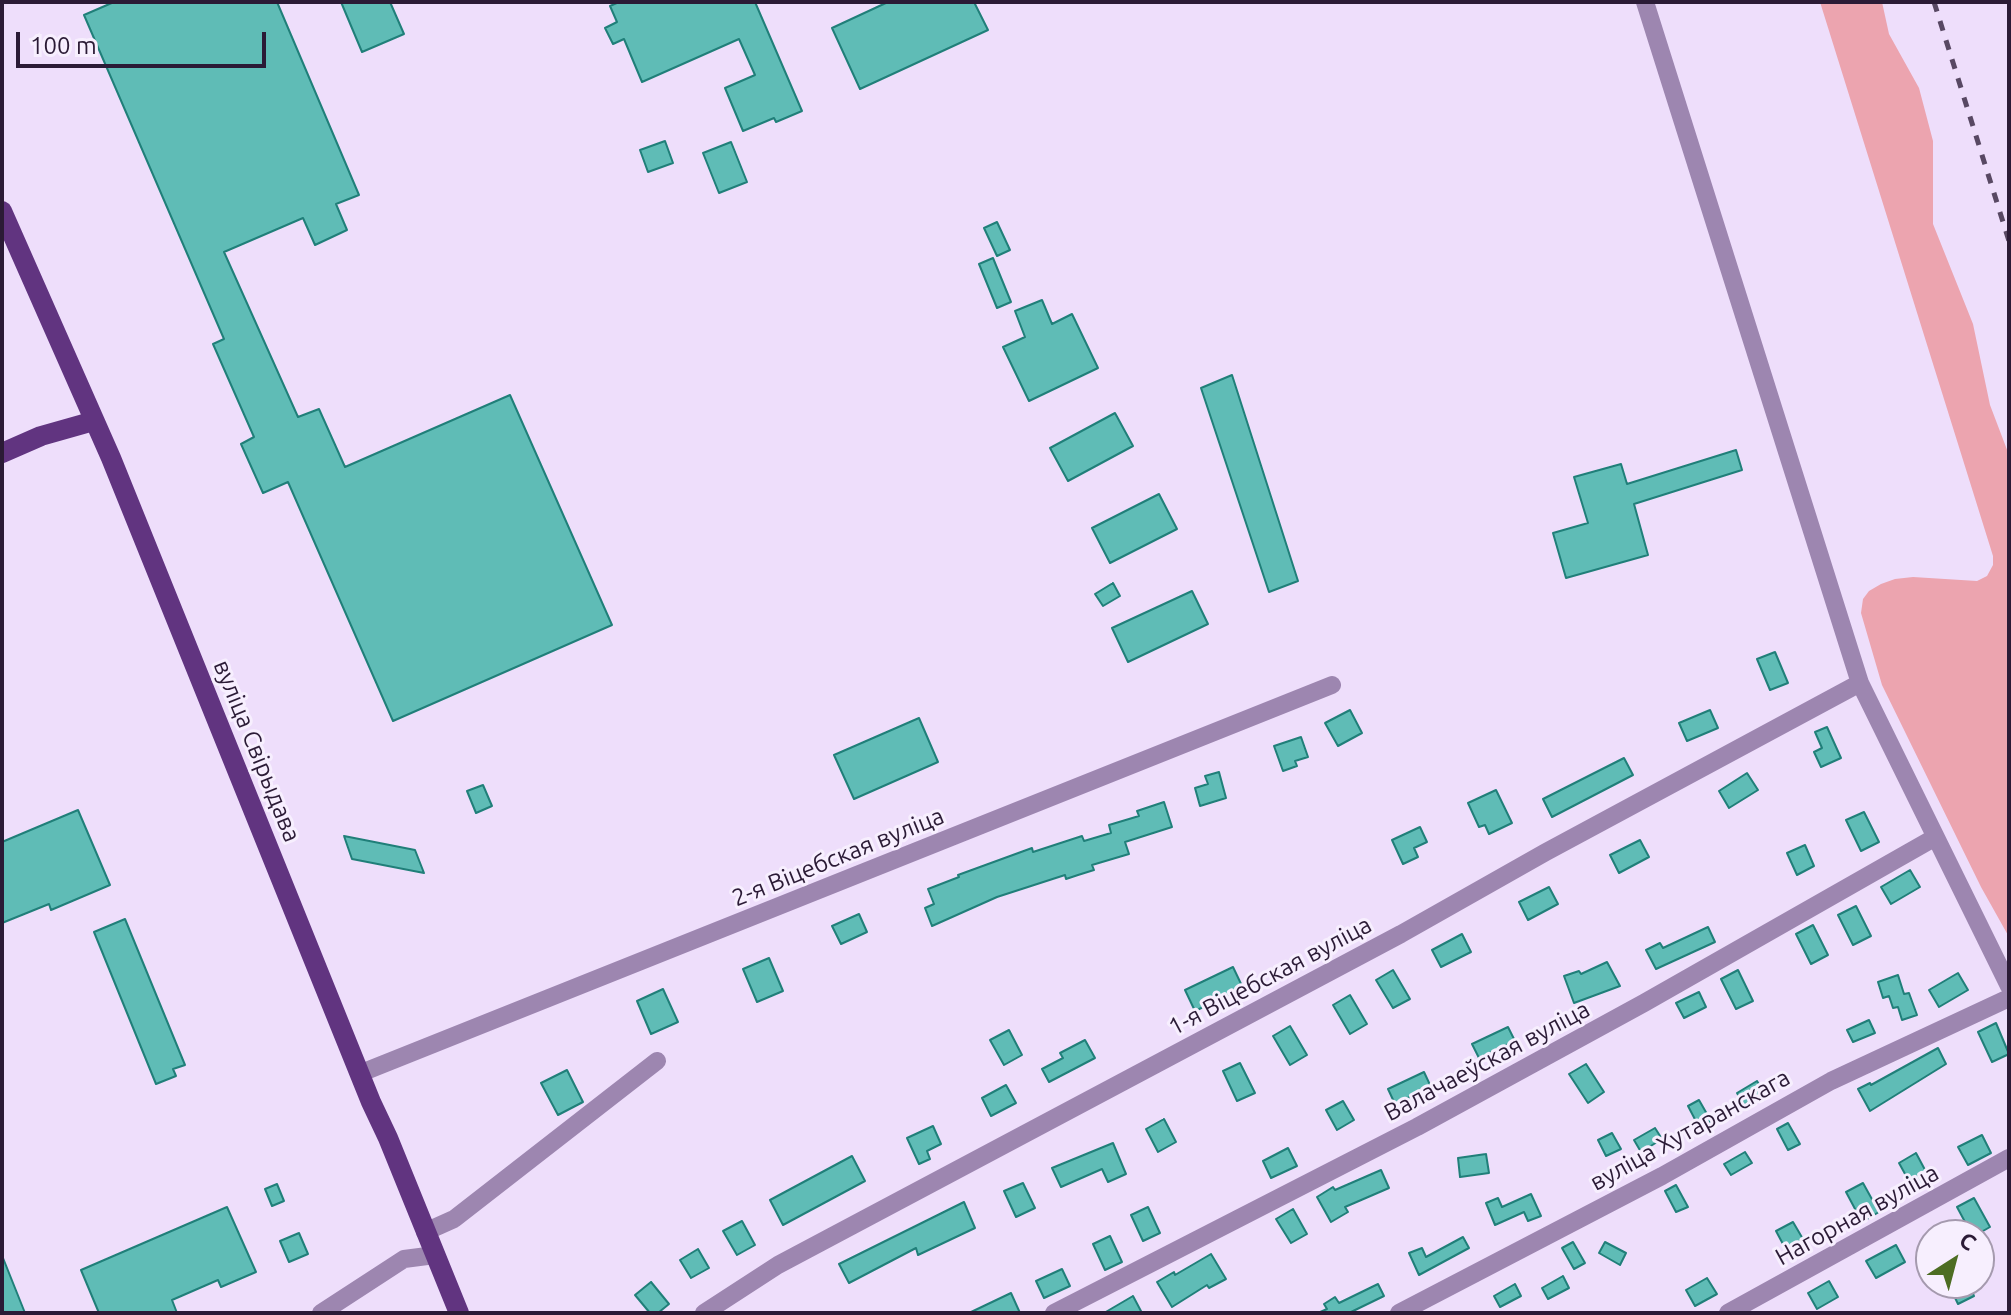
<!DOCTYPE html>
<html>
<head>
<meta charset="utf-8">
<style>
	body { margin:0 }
	#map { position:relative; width:2011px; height:1315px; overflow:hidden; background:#eedefb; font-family:Ubuntu,sans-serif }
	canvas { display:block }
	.frame { position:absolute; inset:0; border:4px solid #2b1b36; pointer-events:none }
	.north { position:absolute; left:1915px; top:1219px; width:80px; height:80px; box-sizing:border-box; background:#f7effe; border:2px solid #a59aae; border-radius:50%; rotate:36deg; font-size:22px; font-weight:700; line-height:32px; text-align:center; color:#2b1b36 }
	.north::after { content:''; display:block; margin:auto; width:28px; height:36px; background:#4d6d23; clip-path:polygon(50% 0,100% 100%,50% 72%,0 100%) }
	.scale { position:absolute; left:16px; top:32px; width:250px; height:36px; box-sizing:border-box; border:4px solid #2b1b36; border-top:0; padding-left:10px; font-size:24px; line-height:28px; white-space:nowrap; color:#2b1b36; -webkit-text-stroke:6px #f7effe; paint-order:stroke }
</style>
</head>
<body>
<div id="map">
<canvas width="2011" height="1315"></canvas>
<div class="frame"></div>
<div class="north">С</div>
<div class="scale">100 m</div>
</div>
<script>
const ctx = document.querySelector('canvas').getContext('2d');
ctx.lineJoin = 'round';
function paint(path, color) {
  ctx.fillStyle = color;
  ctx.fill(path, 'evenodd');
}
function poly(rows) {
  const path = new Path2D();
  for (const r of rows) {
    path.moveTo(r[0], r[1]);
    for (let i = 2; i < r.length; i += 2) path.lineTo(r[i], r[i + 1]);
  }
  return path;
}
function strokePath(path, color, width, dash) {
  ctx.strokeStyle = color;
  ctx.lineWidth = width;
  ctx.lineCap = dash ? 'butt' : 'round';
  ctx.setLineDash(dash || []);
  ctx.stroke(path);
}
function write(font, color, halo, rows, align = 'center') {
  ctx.font = font + ' Ubuntu,sans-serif';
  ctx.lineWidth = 6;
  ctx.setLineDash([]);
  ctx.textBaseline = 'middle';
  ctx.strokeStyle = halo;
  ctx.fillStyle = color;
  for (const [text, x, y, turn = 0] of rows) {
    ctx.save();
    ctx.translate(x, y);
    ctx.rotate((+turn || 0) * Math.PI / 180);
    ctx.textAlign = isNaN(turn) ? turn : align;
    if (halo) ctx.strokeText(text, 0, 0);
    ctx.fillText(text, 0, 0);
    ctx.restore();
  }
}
const green = poly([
	[1820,2,1882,2,1889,34,1919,88,1933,141,1933,224,1973,324,1990,405,2009,455,2009,937,1981,887,1882,685,1861,613,1863,599,1869,591,1881,584,1895,579,1913,577,1977,581,1987,576,1993,565,1993,556]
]);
const building = poly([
	[114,2,277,2,359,195,336,204,347,230,315,245,303,218,224,252,298,417,319,409,345,467,510,395,612,625,393,721,288,482,263,493,241,444,254,437,213,344,224,339,84,15,114,2],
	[341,2,390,2,404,34,362,52,341,2],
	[619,2,755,2,802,111,776,122,774,118,743,131,725,88,755,75,739,39,642,82,624,39,613,44,605,28,617,22,610,6,619,2],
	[888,2,974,2,988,30,860,89,832,28,888,2],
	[665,141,673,163,648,172,640,150,665,141],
	[731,142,747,182,719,193,703,153,731,142],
	[997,222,1010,250,997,256,984,228,997,222],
	[993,258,1011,302,997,308,979,264,993,258],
	[1042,300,1052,324,1072,314,1098,368,1029,401,1003,347,1025,337,1015,311,1042,300],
	[1232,375,1298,581,1269,592,1201,388,1232,375],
	[1115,413,1133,446,1068,481,1050,448,1115,413],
	[1736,450,1742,470,1634,504,1648,555,1566,578,1553,533,1588,523,1574,477,1621,464,1627,484,1736,450],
	[1159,494,1177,529,1110,563,1092,528,1159,494],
	[1113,583,1120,596,1103,606,1095,594,1113,583],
	[1192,591,1208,624,1128,662,1112,628,1192,591],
	[1775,652,1788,683,1770,690,1757,659,1775,652],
	[1350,710,1362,733,1338,746,1325,723,1350,710],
	[1710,710,1718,728,1687,741,1679,723,1710,710],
	[919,718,938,762,854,799,834,755,919,718],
	[1827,727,1841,758,1821,767,1814,752,1822,748,1815,732,1827,727],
	[1301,737,1308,757,1295,761,1297,766,1283,771,1274,746,1301,737],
	[1624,758,1633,775,1552,817,1543,799,1624,758],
	[1219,772,1226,798,1200,806,1195,788,1208,784,1205,776,1219,772],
	[1747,773,1758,790,1729,808,1719,791,1747,773],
	[483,785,492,806,476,813,467,791,483,785],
	[1496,790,1512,823,1489,834,1485,825,1479,827,1468,803,1496,790],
	[1164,802,1172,827,1125,842,1129,854,1092,865,1094,870,1078,875,1066,879,1065,875,997,897,932,926,925,908,934,904,928,889,959,877,958,875,1032,848,1033,852,1082,836,1084,841,1111,833,1109,825,1139,816,1137,811,1164,802],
	[78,810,110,885,51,910,49,904,2,923,2,842,78,810],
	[1864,812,1879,842,1861,851,1846,820,1864,812],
	[1420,827,1427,842,1414,848,1418,857,1403,864,1392,840,1420,827],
	[344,836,415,850,424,873,352,859,344,836],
	[1640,840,1649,857,1619,873,1610,855,1640,840],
	[1805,845,1814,866,1797,875,1787,853,1805,845],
	[1910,870,1920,887,1891,904,1881,887,1910,870],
	[1549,887,1558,904,1528,920,1519,902,1549,887],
	[1856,906,1871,936,1853,945,1838,915,1856,906],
	[859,914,867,932,841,944,832,926,859,914],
	[125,919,185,1065,173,1069,176,1076,156,1084,94,932,125,919],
	[1813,925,1828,955,1811,964,1796,934,1813,925],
	[1708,927,1715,942,1656,969,1646,950,1660,943,1663,948,1708,927],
	[1462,934,1471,952,1441,967,1432,950,1462,934],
	[769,958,783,991,757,1002,743,969,769,958],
	[1607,962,1620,986,1574,1003,1564,976,1579,971,1581,974,1607,962],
	[1233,967,1243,988,1195,1011,1185,990,1233,967],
	[1393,970,1410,999,1393,1008,1376,980,1393,970],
	[1738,970,1753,1001,1736,1009,1721,979,1738,970],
	[1958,973,1968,990,1939,1007,1929,990,1958,973],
	[1898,975,1904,994,1909,993,1917,1015,1902,1020,1898,1007,1893,1008,1889,996,1883,998,1878,982,1898,975],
	[663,989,678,1022,651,1034,637,1001,663,989],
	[1699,992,1706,1007,1684,1018,1676,1003,1699,992],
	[1350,995,1367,1024,1350,1034,1333,1005,1350,995],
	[1869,1020,1875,1033,1853,1042,1847,1030,1869,1020],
	[1996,1023,2009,1054,1992,1062,1978,1032,1996,1023],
	[1290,1026,1307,1055,1290,1065,1273,1036,1290,1026],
	[1508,1027,1515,1041,1479,1058,1472,1044,1508,1027],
	[1009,1030,1022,1055,1004,1065,990,1040,1009,1030],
	[1085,1040,1095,1058,1049,1082,1042,1069,1063,1058,1060,1053,1085,1040],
	[1938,1048,1946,1064,1870,1111,1858,1089,1870,1083,1871,1085,1938,1048],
	[1240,1063,1255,1093,1237,1101,1223,1071,1240,1063],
	[1586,1064,1604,1092,1588,1103,1569,1074,1586,1064],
	[567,1070,583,1102,558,1115,541,1083,567,1070],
	[1424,1072,1431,1087,1395,1104,1388,1089,1424,1072],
	[1757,1081,1764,1092,1744,1105,1737,1093,1757,1081],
	[1006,1085,1016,1103,991,1116,982,1098,1006,1085],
	[1699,1100,1711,1121,1699,1127,1688,1106,1699,1100],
	[1343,1101,1354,1120,1337,1130,1326,1110,1343,1101],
	[1164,1119,1176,1142,1158,1152,1146,1129,1164,1119],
	[1788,1123,1800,1144,1788,1150,1777,1129,1788,1123],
	[933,1126,941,1144,927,1151,930,1159,919,1164,907,1138,933,1126],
	[1655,1128,1662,1139,1641,1152,1634,1140,1655,1128],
	[1612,1133,1621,1149,1606,1156,1598,1140,1612,1133],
	[1982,1135,1991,1153,1968,1165,1958,1147,1982,1135],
	[1113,1143,1126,1174,1108,1182,1102,1169,1061,1187,1052,1168,1113,1143],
	[1288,1148,1297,1166,1271,1178,1263,1161,1288,1148],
	[1745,1152,1752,1163,1731,1175,1724,1164,1745,1152],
	[1916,1153,1932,1183,1915,1192,1899,1163,1916,1153],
	[1486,1154,1489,1173,1460,1177,1458,1158,1486,1154],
	[852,1156,865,1181,783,1225,770,1200,852,1156],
	[1381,1170,1389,1188,1345,1207,1348,1212,1331,1222,1317,1197,1333,1187,1335,1190,1381,1170],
	[1023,1183,1035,1208,1016,1217,1004,1191,1023,1183],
	[1863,1183,1879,1212,1862,1222,1846,1192,1863,1183],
	[277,1184,284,1201,272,1206,265,1189,277,1184],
	[1676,1185,1688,1207,1676,1212,1665,1191,1676,1185],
	[1531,1194,1541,1216,1528,1221,1524,1212,1495,1225,1486,1203,1498,1198,1502,1207,1531,1194],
	[1974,1198,1990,1227,1976,1235,1972,1235,1957,1207,1974,1198],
	[964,1202,975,1228,918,1255,916,1248,849,1283,839,1264,964,1202],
	[227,1207,256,1272,221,1287,218,1280,172,1300,177,1313,99,1313,81,1270,227,1207],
	[1148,1207,1160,1233,1143,1241,1131,1215,1148,1207],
	[1293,1209,1307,1234,1291,1243,1276,1219,1293,1209],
	[742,1221,755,1245,737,1255,723,1231,742,1221],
	[1793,1222,1810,1251,1792,1261,1776,1231,1793,1222],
	[299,1233,308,1254,289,1262,280,1241,299,1233],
	[1110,1236,1122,1262,1105,1270,1093,1244,1110,1236],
	[1463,1237,1469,1248,1419,1275,1409,1253,1422,1248,1426,1257,1463,1237],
	[1573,1242,1585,1263,1574,1269,1562,1248,1573,1242],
	[1605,1242,1626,1253,1620,1265,1599,1253,1605,1242],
	[1896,1245,1905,1262,1876,1278,1866,1261,1896,1245],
	[698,1249,709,1268,691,1278,680,1260,698,1249],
	[1211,1254,1226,1279,1209,1288,1207,1285,1172,1307,1157,1282,1174,1272,1175,1275,1211,1254],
	[3,1258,25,1313,2,1313,3,1258],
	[1062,1269,1070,1286,1044,1298,1036,1281,1062,1269],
	[1563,1276,1569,1288,1548,1299,1542,1288,1563,1276],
	[1707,1278,1717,1294,1695,1306,1686,1290,1707,1278],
	[1829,1281,1838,1297,1817,1309,1808,1293,1829,1281],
	[651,1282,669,1304,658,1313,650,1313,635,1295,651,1282],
	[1948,1283,1969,1283,1974,1296,1958,1304,1948,1283],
	[1378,1284,1384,1296,1349,1313,1318,1313,1327,1309,1324,1304,1335,1297,1339,1303,1378,1284],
	[1515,1284,1521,1296,1500,1307,1494,1296,1515,1284],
	[1011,1293,1020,1313,969,1313,1011,1293],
	[1133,1296,1142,1313,1104,1313,1133,1296]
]);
const minor = poly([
	[1645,2,1860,683,2009,986],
	[361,1073,1332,685],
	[425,1232,454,1219,657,1061],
	[321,1313,404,1259,435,1255],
	[704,1313,778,1265,1401,934,1546,852,1860,683],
	[1054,1313,1417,1127,1644,1003,1934,838],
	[1399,1313,1662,1176,1831,1081,2009,998],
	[1728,1313,2009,1158]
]);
const major = poly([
	[2,211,111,458,371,1102,388,1138,459,1313],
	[2,453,41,436,94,421]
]);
const rail = poly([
	[1934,2,2009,241]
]);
const streetNames = [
	["вуліца Свірыдава",257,751,68],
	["2-я Віцебская вуліца",838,857,-22],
	["1-я Віцебская вуліца",1270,976,-28],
	["Валачаеўская вуліца",1487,1061,-28],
	["вуліца Хутаранскага",1690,1130,-29],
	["Нагорная вуліца",1857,1215,-29]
];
paint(green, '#eca4af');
paint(building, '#5fbcb6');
strokePath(building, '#207f79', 2);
strokePath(minor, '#9d86b0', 18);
strokePath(major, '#613480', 20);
strokePath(rail, '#584863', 5, [10, 10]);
write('24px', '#2b1b36', '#f7effe', streetNames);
</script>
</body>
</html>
